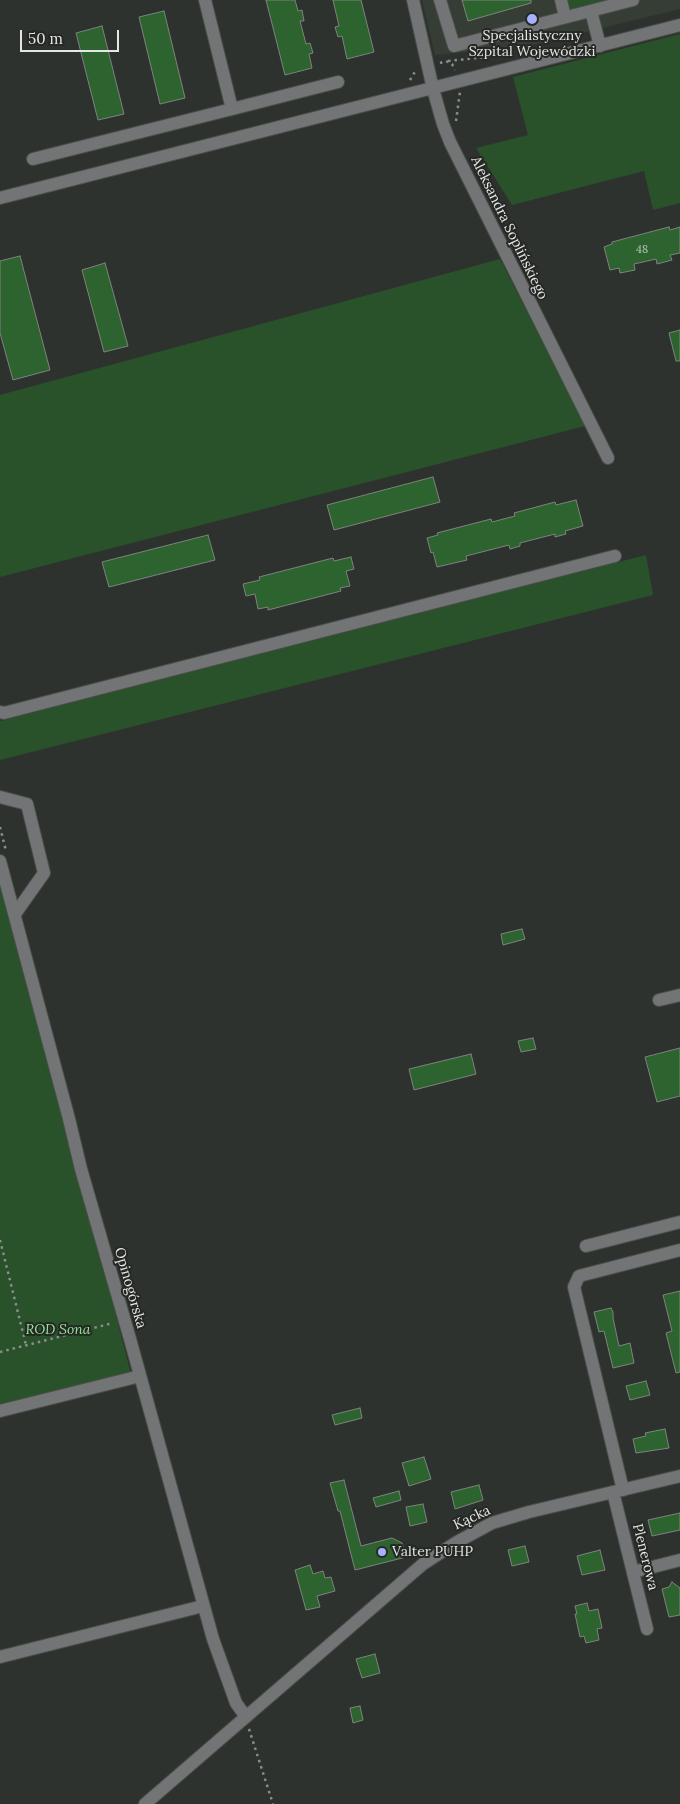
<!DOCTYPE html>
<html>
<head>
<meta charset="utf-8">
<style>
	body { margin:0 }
	#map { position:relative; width:680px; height:1804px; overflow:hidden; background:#2e322e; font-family:Lora,serif }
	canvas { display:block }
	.scale { position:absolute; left:20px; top:30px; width:99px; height:22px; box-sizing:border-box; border:2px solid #e5e7e5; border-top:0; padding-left:6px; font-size:15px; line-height:18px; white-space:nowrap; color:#e5e7e5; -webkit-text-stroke:4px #252825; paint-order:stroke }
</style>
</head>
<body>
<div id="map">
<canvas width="680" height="1804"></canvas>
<div class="scale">50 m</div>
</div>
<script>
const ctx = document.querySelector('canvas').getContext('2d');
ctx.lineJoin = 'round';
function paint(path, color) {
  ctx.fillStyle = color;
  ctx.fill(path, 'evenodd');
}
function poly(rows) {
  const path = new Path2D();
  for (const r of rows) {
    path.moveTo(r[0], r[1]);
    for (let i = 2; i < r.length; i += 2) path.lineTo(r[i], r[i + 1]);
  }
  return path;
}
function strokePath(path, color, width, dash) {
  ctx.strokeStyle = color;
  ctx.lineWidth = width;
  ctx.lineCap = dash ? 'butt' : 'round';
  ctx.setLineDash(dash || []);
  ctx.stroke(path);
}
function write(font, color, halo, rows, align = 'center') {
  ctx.font = font + ' Lora,serif';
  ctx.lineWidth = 4;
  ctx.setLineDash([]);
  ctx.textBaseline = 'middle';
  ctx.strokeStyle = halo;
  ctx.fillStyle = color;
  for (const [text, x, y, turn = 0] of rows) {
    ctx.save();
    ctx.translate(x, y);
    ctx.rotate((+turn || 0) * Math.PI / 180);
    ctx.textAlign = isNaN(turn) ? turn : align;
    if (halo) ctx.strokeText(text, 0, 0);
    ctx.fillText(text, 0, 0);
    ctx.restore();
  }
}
const built = poly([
	[422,0,680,0,680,9,529,46,435,55]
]);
const green = poly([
	[565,0,627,0,573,11,569,8],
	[680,34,680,203,653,210,644,171,512,205,476,148,528,135,513,77],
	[500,259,585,426,0,577,0,395],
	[646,555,653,595,0,760,0,721],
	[0,867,131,1374,0,1406]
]);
const building = poly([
	[266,0,295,0,298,11,302,10,304,21,300,21,306,44,310,43,313,53,309,54,312,68,285,75,266,0],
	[333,0,361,0,374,52,347,59,342,36,338,37,335,27,339,26,333,0],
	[462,0,531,0,531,3,468,21,462,0],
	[164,11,185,98,160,104,139,17,164,11],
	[102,26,124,114,98,120,76,33,102,26],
	[669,227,670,230,680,227,680,253,670,255,672,260,657,264,656,259,634,264,635,270,620,273,619,268,610,270,604,247,612,244,612,242,669,227],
	[20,256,50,370,13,380,0,333,0,261,20,256],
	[105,263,128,346,104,352,82,270,105,263],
	[680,330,680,361,676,361,669,333,680,330],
	[433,477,440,502,334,530,327,505,433,477],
	[576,500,583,526,565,531,566,534,555,537,555,534,520,543,520,546,510,549,509,545,466,556,467,560,437,567,433,552,431,553,427,538,438,535,437,533,491,519,492,522,515,516,514,513,555,502,556,505,576,500],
	[208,535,215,560,109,587,102,562,208,535],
	[351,557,354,569,346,571,350,586,340,588,341,591,268,610,268,607,258,609,255,594,246,596,243,584,260,580,259,577,333,558,334,561,351,557],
	[522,929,525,939,503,945,501,934,522,929],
	[533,1038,536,1049,521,1052,518,1041,533,1038],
	[680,1048,680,1096,657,1102,645,1057,680,1048],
	[471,1054,476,1074,414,1090,409,1069,471,1054],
	[680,1291,680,1372,676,1373,666,1333,672,1331,663,1295,680,1291],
	[611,1308,613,1312,613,1318,619,1346,630,1343,634,1363,613,1368,604,1331,599,1332,594,1312,611,1308],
	[646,1381,650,1395,630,1400,626,1386,646,1381],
	[360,1408,362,1418,335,1425,332,1415,360,1408],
	[665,1429,669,1448,636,1453,633,1439,646,1436,645,1433,665,1429],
	[424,1457,431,1479,409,1486,402,1463,424,1457],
	[344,1480,361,1546,392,1538,402,1543,406,1557,355,1570,340,1511,338,1511,330,1483,344,1480],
	[479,1485,483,1500,455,1509,451,1492,479,1485],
	[399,1491,401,1500,376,1507,373,1498,399,1491],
	[423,1504,427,1522,410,1526,406,1507,423,1504],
	[680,1513,680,1530,652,1536,648,1520,680,1513],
	[525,1546,529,1562,512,1566,508,1550,525,1546],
	[600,1550,605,1570,582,1575,577,1556,600,1550],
	[310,1565,313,1574,323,1571,325,1578,331,1577,335,1591,317,1596,320,1607,306,1610,295,1570,310,1565],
	[672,1582,680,1588,680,1615,669,1617,662,1589,669,1587,672,1582],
	[587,1603,589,1611,598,1609,602,1628,597,1629,599,1640,586,1643,584,1636,580,1637,575,1614,577,1614,575,1606,587,1603],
	[375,1654,380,1673,362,1678,356,1659,375,1654],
	[360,1706,363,1720,353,1723,350,1708,360,1706]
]);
const path = poly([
	[448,61,507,55],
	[440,63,446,61,452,64,455,70],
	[410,80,416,70],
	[456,121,460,92],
	[0,827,6,851],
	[0,1240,26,1345],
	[0,1352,113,1323],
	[249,1729,273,1804]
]);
const minor = poly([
	[413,0,433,89,443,124,450,142,608,458],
	[440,0,454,46,633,0],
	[561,0,565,17],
	[591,11,600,46],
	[232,109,338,82],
	[33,159,232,109,205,0],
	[0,198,680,25],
	[0,712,4,713,615,556],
	[0,797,27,804,44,873,15,914],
	[0,861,69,1119,81,1169,130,1339,213,1639,236,1703,246,1717],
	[659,1000,680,995],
	[586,1246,680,1222],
	[0,1411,140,1376],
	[623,1490,574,1287,579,1276,680,1250],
	[613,1492,647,1629],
	[633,1572,680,1560],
	[0,1657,203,1606],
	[145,1804,423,1564,457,1542,492,1523,529,1512,680,1476]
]);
const markers = [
	[532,19,6,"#a6b1fc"],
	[382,1552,5,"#a6b1fc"]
];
const numberNames = [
	["48",642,250]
];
const poiNames = [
	["Specjalistyczny",532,36],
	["Szpital Wojewódzki",532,52],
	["Valter PUHP",392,1552,"left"]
];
const streetNames = [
	["Aleksandra Soplińskiego",509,228,64],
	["Opinogórska",130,1288,74],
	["Kącka",472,1518,-25],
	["Plenerowa",645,1557,76]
];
const parkNames = [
	["ROD Sona",58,1330]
];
paint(built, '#353d35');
paint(green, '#29522a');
paint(building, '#2c632f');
strokePath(building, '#7f837f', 1);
strokePath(minor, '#4b4f4b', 14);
strokePath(path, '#8a8d8a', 2.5, [2.5, 4]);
strokePath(minor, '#737476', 12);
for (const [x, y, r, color] of markers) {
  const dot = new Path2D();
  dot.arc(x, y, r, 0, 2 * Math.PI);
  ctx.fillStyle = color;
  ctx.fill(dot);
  strokePath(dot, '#252825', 2);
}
write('11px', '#b7c6b8', null, numberNames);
write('14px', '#e5e7e5', '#252825', poiNames);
write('14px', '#e5e7e5', '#252825', streetNames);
write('italic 14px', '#95e497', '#252825', parkNames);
</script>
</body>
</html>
